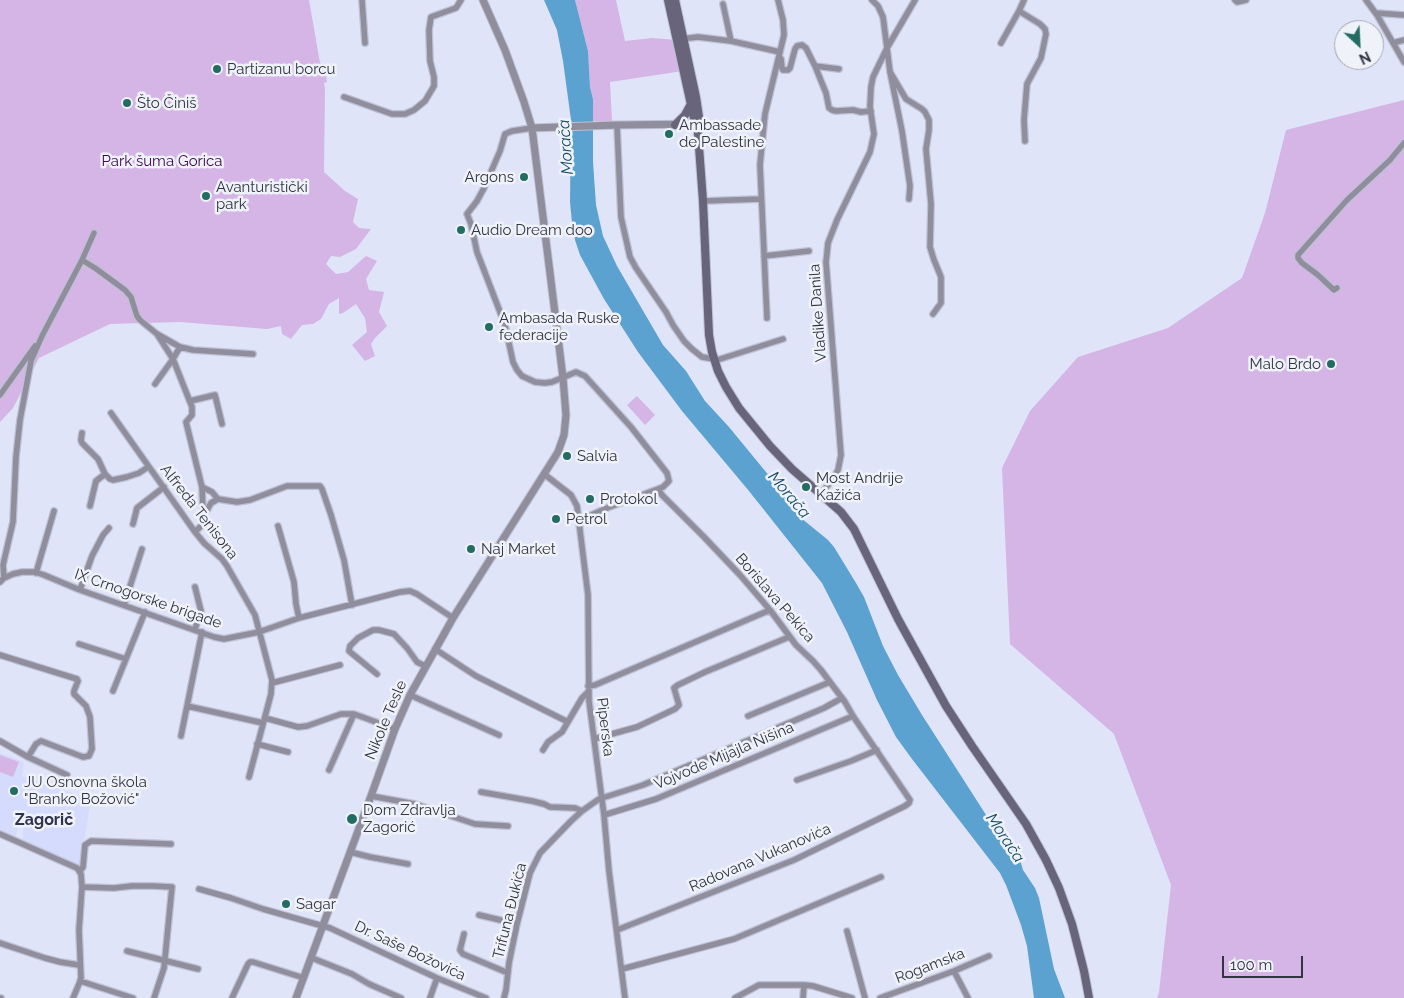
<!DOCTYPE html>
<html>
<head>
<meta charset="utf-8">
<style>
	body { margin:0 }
	#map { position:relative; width:1404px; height:998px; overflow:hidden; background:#e0e4f9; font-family:Raleway,sans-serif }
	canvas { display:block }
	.north { position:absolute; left:1334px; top:20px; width:50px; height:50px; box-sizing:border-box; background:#f0f2f9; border:1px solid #a4a6b0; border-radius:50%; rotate:155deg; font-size:14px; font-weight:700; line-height:20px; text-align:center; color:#323542 }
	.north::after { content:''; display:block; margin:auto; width:18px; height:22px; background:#236c63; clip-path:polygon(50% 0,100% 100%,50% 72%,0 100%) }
	.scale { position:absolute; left:1222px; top:956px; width:81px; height:22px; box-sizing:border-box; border:2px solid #323542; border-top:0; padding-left:6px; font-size:15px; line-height:18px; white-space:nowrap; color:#323542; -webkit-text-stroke:4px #f0f2f9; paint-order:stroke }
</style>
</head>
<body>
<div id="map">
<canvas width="1404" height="998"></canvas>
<div class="north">N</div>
<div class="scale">100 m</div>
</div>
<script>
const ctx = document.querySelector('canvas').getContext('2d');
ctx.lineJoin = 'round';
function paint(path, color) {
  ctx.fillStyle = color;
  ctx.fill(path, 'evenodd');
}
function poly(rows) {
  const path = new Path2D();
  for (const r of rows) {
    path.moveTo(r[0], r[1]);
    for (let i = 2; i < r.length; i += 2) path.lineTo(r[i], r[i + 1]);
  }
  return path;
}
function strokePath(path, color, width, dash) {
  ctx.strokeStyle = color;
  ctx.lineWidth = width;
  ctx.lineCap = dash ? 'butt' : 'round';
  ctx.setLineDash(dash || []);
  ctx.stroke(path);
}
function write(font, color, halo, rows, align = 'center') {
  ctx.font = font + ' Raleway,sans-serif';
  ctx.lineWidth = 5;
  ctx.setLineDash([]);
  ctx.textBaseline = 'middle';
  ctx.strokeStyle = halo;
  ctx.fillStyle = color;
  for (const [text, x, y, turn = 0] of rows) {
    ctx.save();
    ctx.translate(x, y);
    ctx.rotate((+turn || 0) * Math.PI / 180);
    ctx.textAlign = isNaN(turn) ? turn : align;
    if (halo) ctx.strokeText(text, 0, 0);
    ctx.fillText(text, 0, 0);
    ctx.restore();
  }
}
const built = poly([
	[0,753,24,762,22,776,91,799,80,866,23,841,24,809,15,838,0,829]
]);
const green = poly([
	[0,0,309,0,320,63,325,69,327,82,324,83,325,90,324,172,345,191,358,199,353,222,359,228,371,229,356,249,340,257,331,256,326,264,336,274,348,272,366,256,377,261,366,279,369,290,384,292,379,312,387,326,375,338,371,344,375,356,365,361,352,345,367,332,365,318,356,304,343,313,339,314,339,298,329,304,321,319,313,324,302,325,291,339,282,334,281,326,267,329,180,322,110,324,39,358,13,408,0,422],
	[575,0,616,0,625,41,652,38,678,40,683,71,610,82,612,121,592,121,593,99,590,87,588,51],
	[1404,100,1404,998,1157,998,1159,992,1171,885,1114,734,1010,644,1002,468,1030,411,1078,357,1168,328,1242,278,1265,213,1286,130],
	[637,396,655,415,645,425,627,405],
	[0,755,19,762,13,777,0,772]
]);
const water = poly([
	[544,0,575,0,588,51,590,87,593,99,593,162,596,205,603,236,617,266,663,345,686,371,705,401,729,427,775,483,801,518,828,540,834,547,856,583,864,597,883,646,898,675,922,715,988,818,1018,853,1023,870,1035,888,1039,898,1054,969,1065,998,1034,998,1027,946,1021,925,1006,885,1000,873,912,759,896,737,877,700,847,632,822,583,749,491,682,411,638,352,604,299,580,255,575,240,572,223,570,202,571,120,563,61,557,30]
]);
const minor = poly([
	[362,0,365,43],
	[1235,0,1237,2,1246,0],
	[1366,0,1377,15,1404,62],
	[723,4,731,41],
	[1019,11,1040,24,1045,29,1046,34,1041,58,1027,84,1024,120,1025,141],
	[1376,13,1404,15],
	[681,39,698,37,731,41,780,52],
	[1001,43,1019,11,1024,0],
	[1393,43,1404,40],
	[779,56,781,59,782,68,783,70,788,70,790,68,795,49,797,46,802,45,806,48,815,66,839,69],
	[815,66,826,93,829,108,832,110,836,111,853,110,861,112,871,111],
	[890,72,906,99,922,109,925,112,929,120,929,130,926,149,931,204,930,247,934,260,941,277,941,303,933,314],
	[344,97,392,114,405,114,414,110,425,101,434,86,434,77,430,61,429,30,431,17,456,8,461,0],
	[617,125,621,217,630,257,636,268,666,312,673,325,684,341,692,349,702,357,714,359],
	[532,128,512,131,505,134,500,151,484,188,477,201,467,214,471,224,477,252,505,325,513,362,517,370,522,376,535,382,545,383,552,382,576,372,585,376,631,427,667,473,669,481,663,487,658,489],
	[909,199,910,186,902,131,890,72,887,48,915,0],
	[703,201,761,199],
	[764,256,809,251],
	[82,260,95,268,125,290,131,297,137,316,140,320,157,334,180,347,193,350,253,354],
	[1337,288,1334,290,1318,275,1302,263,1298,258,1298,255,1347,200,1390,160,1404,143],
	[767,318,760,165,765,114,784,35,783,20,778,0],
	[157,334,173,359,192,407,192,415,186,422,202,487,203,510,202,525,195,532],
	[714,361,783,339],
	[155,384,173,359,180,347],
	[0,395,35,346],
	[190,401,215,395,222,424],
	[111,413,195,532,204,543,222,559,227,566,255,615,272,680,271,694,249,777],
	[82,433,81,440,82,443,98,459,105,474,110,479,113,480,127,477,139,473,148,467],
	[544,474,571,495,577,506,588,595,589,701,604,815,609,871,625,998],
	[202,487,212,492,218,499],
	[821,494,834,477,838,470,841,455,826,262,827,253,828,243,837,220,870,152,874,134,870,107,871,87,873,77,887,48,883,17,878,6,872,0],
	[90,506,96,481,105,474],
	[203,514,206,512,211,503,218,499,237,502,250,500,287,486,320,486,322,489,331,515,344,560,352,605],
	[578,521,607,508,658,489,662,495,704,537,740,575,770,610,796,645,813,661,821,670,845,702,853,716,910,800,909,803,905,806,794,860,617,930],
	[133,524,137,508,164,487],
	[278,526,294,582,296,604,299,618],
	[36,573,54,511],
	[4,578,3,565,13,522,16,457,20,420,31,361,42,336,82,260,94,233],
	[0,582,4,578,13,574,22,572,35,572,44,575,80,590,214,637,224,639,259,632,299,618,400,592,410,591,417,594,453,618],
	[195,587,201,611,195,629],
	[80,590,92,556,103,535,109,528],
	[124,605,142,549],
	[79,644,126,659],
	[435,649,476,676,568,722],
	[0,655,77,679,78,681,74,691,74,694,86,706,90,717,92,749,89,756,83,757,41,741,36,744,28,757],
	[377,674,349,651,350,646,358,638,373,630,379,630,394,634,407,648,417,662,425,666],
	[272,683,340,665],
	[588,686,595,685,770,610],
	[113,691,145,612],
	[410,695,499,735],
	[187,706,263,723],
	[748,716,830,682],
	[265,718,298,727,307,726,341,714,354,714,395,729],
	[181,736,202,632],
	[594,739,637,727,675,709,679,705,674,688,678,685,705,672,789,637],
	[0,741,28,757,67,775],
	[257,744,288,752],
	[543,750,548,742,562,732,582,698,588,692],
	[329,770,354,714],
	[797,780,851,761,877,750],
	[481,792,532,801,544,804,550,807,575,808,582,811],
	[371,796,415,804,475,824,508,826],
	[604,815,656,799,853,716],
	[0,834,77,868,81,874,82,887,79,930,81,978,79,984,73,998],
	[350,852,370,857,408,864],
	[80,871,83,867,85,845,91,841,171,844],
	[82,887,114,888,132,886,153,886,172,887,164,968,154,998],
	[199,889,231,898,263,909,330,928,437,978,486,998],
	[479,915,517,924],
	[847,931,865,998],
	[464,934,460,950,463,954,508,973],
	[0,943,45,958,60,962,79,965],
	[127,951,198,969],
	[312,958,352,974,369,984,401,998],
	[622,969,734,939,881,877],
	[954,971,968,998],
	[80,981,133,998],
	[0,998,1,998],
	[232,998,248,964,250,962,253,962,304,978],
	[430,998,437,978],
	[504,998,506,990,509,963,517,924,530,873,540,853,571,821,582,811,599,799,643,785,824,708,842,698],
	[735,998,759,985,804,985,813,986,852,998],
	[803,998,804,985],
	[880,998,954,971,989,956]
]);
const tertiary = poly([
	[532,128,617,125,699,124],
	[296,998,371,796,395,729,410,695,453,618,558,452,564,435,566,415,563,378,532,128,524,102,505,50,483,0]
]);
const secondary = poly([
	[668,0,695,123],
	[675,0,696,97,699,117,700,124,698,133,703,201,709,335,712,352,718,371,726,387,739,408,770,446,792,469,841,512,854,529,898,619,946,706,972,746,1026,824,1046,860,1059,888,1072,924,1084,971,1089,998],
	[675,125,685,115,691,104]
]);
const markers = [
	[217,69,5,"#236c63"],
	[127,103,5,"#236c63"],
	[669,134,5,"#236c63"],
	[524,177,5,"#236c63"],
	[206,196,5,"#236c63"],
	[461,230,5,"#236c63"],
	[489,327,5,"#236c63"],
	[1331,364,5,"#236c63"],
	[567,456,5,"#236c63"],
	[806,487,5,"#236c63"],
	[590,499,5,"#236c63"],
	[556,519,5,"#236c63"],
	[471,549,5,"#236c63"],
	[14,791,5,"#236c63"],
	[352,819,6,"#236c63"],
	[286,904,5,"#236c63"]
];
const poiNames = [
	["Partizanu borcu",227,69],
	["Što Činiš",137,103],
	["Ambassade",679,125],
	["de Palestine",679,142],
	["Argons",514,177,"right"],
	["Avanturistički",216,187],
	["park",216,204],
	["Audio Dream doo",471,230],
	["Ambasada Ruske",499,318],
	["federacije",499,335],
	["Malo Brdo",1321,364,"right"],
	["Salvia",577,456],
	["Most Andrije",816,478],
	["Kažića",816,495],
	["Protokol",600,499],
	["Petrol",566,519],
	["Naj Market",481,549],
	["JU Osnovna škola",24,782],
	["\"Branko Božović\"",24,799],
	["Dom Zdravlja",363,810],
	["Zagorić",363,827],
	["Sagar",296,904]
];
const parkNames = [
	["Park šuma Gorica",162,161]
];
const streetNames = [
	["Vladike Danila",818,313,-94],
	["Alfreda Tenisona",199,512,52],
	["Borislava Pekica",775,598,49],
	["IX Crnogorske brigade",148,599,19],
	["Nikole Tesle",386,720,-67],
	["Piperska",605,727,83],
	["Vojvode Mijajla Nišina",724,756,-23],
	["Radovana Vukanovića",760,858,-23],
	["Trifuna Đukića",510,911,-76],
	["Dr. Saše Božovića",410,951,25],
	["Rogamska",930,966,-21]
];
const waterNames = [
	["Morača",566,147,-94],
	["Morača",789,495,50],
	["Morača",1005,838,56]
];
const neighbourhoodNames = [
	["Zagorič",44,820]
];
paint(built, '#d4dbfc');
paint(green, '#d4b5e5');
paint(water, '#5ba2d0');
strokePath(minor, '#bdc1d4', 8);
strokePath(tertiary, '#bdc1d4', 9);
strokePath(secondary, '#bdc1d4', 10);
strokePath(minor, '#908e9c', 5.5);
strokePath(tertiary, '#908e9c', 7);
strokePath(secondary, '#686479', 8);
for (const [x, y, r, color] of markers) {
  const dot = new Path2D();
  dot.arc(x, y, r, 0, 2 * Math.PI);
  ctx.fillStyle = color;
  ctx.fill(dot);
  strokePath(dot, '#f0f2f9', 2);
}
write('15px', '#323542', '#f0f2f9', poiNames, 'left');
write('15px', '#3f0855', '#f0f2f9', parkNames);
write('15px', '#323542', '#f0f2f9', streetNames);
write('italic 16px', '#134a6a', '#f0f2f9', waterNames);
write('bold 16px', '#2f334e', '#f0f2f9', neighbourhoodNames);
</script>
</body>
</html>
